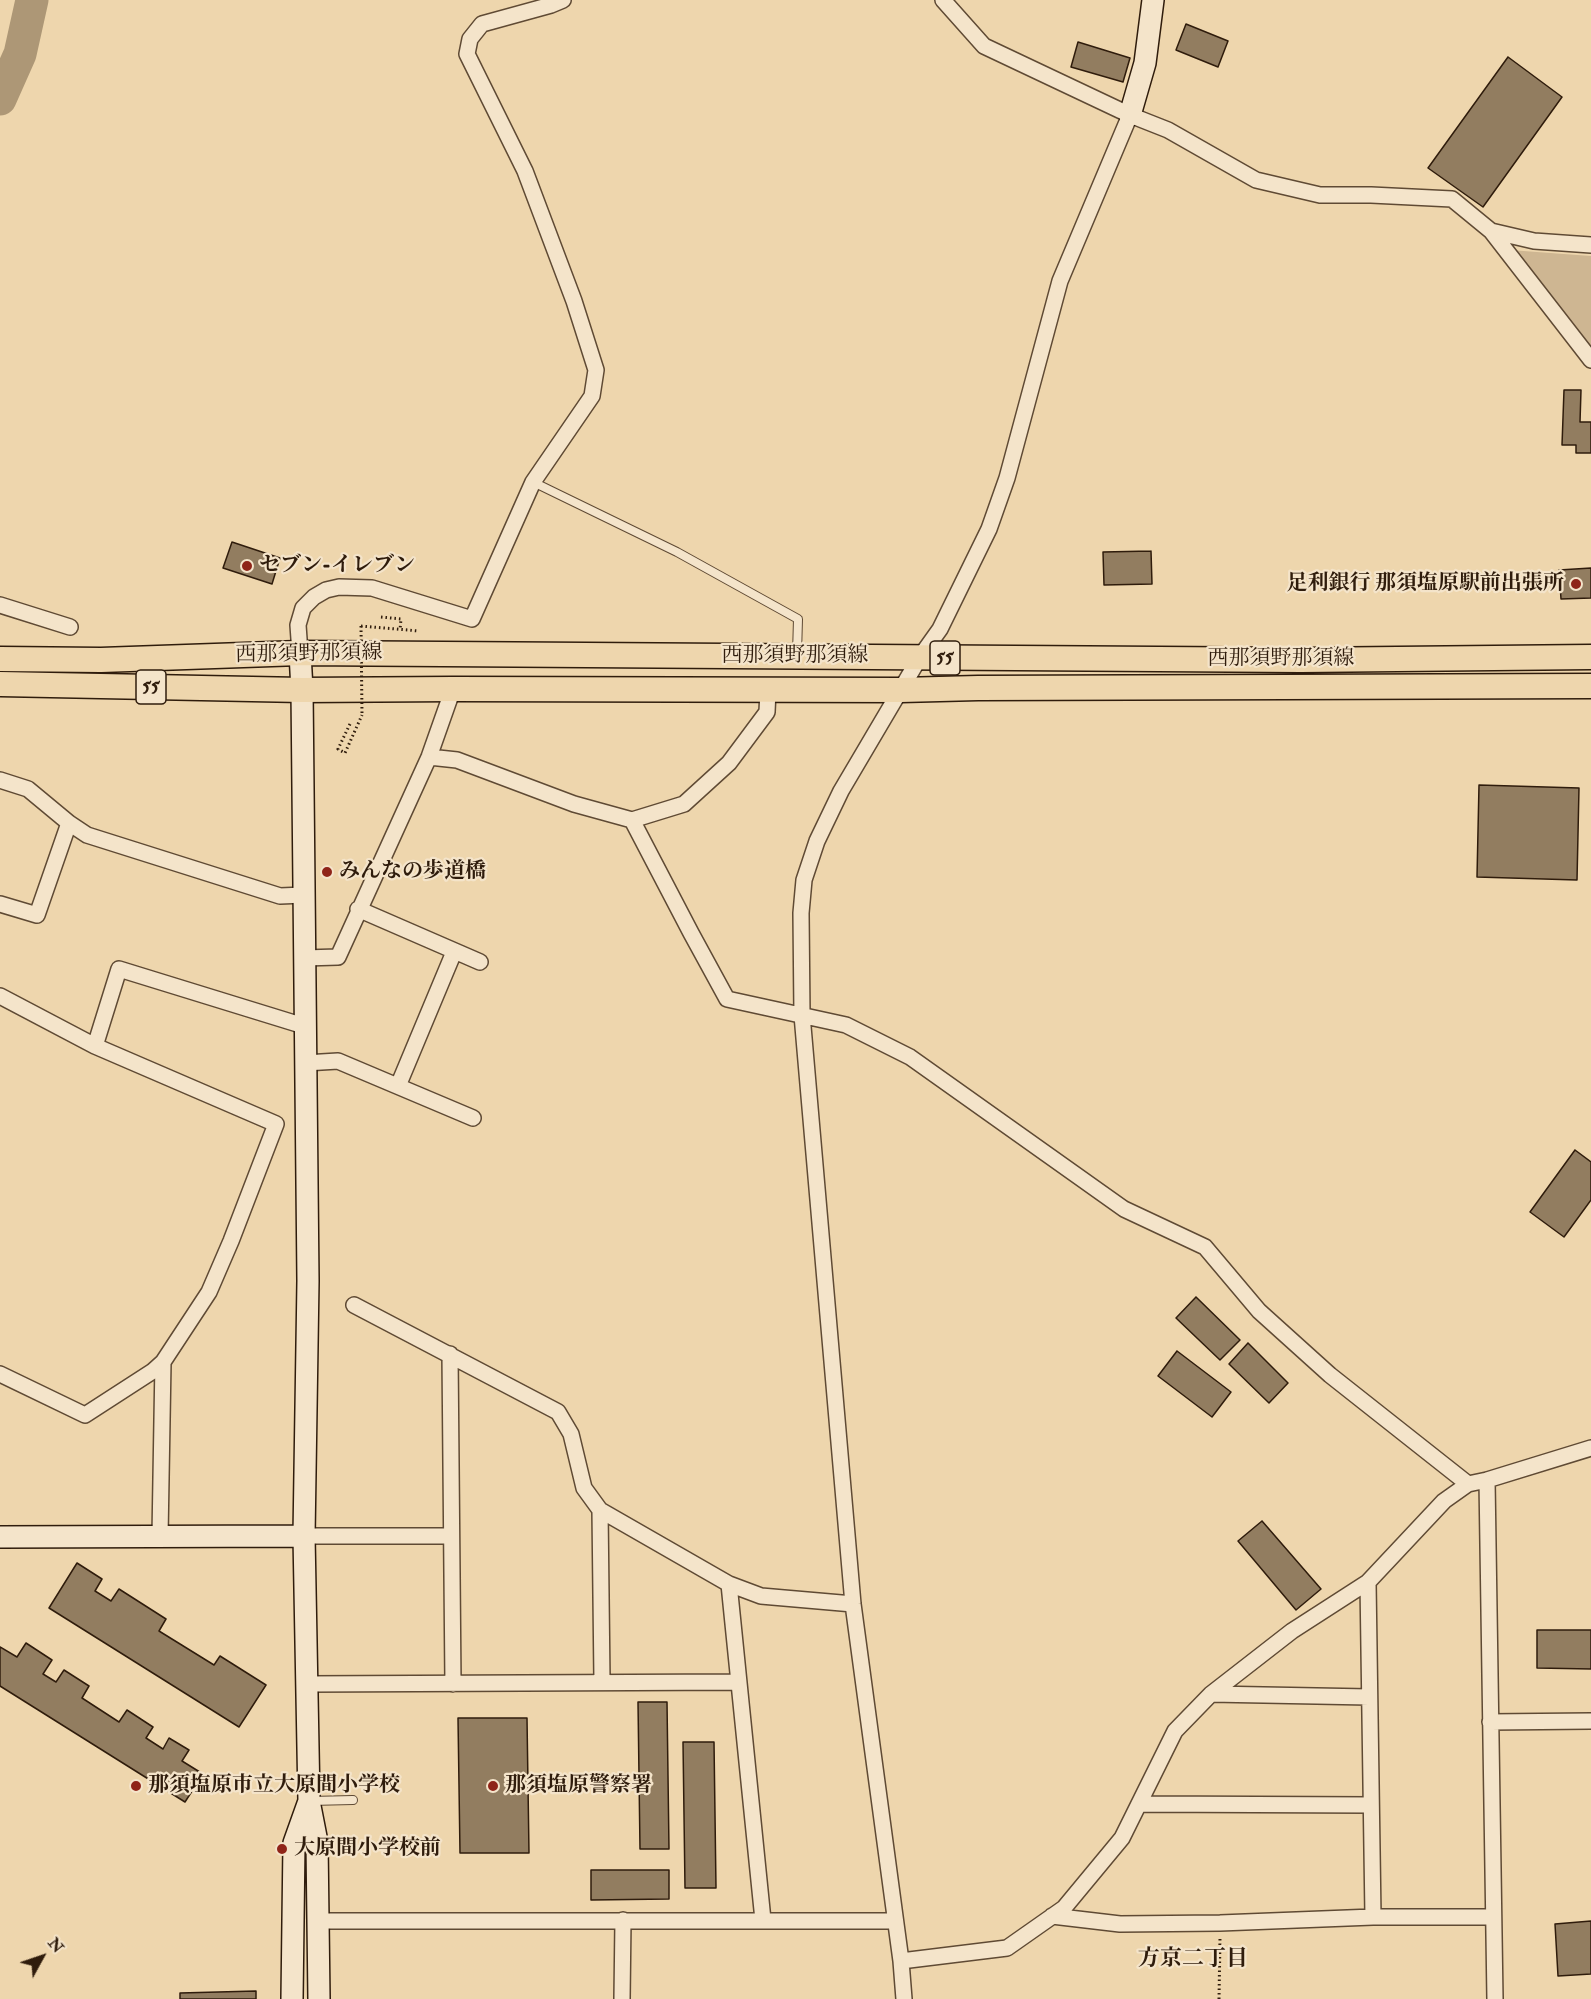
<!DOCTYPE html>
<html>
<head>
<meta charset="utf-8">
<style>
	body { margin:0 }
	#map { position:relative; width:1591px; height:1999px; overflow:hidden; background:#eed6ad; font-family:"IM FELL Double Pica",serif }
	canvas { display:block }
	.north { position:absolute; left:12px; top:1927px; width:60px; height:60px; -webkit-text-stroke:4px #f4e4ca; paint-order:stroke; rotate:50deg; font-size:16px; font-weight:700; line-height:24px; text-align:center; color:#2f1c0c }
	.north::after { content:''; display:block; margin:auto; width:21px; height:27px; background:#2f1c0c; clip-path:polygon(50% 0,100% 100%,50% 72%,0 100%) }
</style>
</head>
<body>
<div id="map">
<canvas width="1591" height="1999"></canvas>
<div class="north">N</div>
</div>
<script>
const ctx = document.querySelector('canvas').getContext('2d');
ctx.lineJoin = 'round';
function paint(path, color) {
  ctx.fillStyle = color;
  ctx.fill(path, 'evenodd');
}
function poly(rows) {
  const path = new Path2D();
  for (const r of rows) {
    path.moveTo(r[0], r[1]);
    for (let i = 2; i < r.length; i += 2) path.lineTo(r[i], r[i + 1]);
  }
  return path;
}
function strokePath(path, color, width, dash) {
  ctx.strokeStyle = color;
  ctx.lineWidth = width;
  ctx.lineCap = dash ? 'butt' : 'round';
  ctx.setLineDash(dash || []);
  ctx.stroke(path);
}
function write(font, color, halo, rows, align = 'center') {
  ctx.font = font + ' "IM FELL Double Pica","Noto Serif JP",serif';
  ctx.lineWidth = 4.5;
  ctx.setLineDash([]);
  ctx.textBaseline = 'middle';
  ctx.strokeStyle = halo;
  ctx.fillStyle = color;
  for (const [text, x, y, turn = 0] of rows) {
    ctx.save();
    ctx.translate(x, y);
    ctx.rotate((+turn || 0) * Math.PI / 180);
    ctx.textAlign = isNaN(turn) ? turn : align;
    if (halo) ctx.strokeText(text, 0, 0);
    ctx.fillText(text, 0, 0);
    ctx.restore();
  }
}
const green = poly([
	[1510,250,1591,256,1591,348]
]);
const river = poly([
	[0,99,20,54,32,0]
]);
const building = poly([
	[1186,24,1228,41,1218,67,1176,50,1186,24],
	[1078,42,1130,58,1123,82,1071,67,1078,42],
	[1508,57,1562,97,1483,207,1428,168,1508,57],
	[1564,390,1581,390,1580,422,1591,422,1591,453,1576,453,1576,445,1562,445,1564,390],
	[232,542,280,558,272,584,223,568,232,542],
	[1151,551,1152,584,1104,585,1103,552,1151,551],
	[1591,568,1591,598,1561,599,1559,570,1591,568],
	[1479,785,1579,788,1577,880,1477,877,1479,785],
	[1575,1150,1591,1162,1591,1200,1564,1237,1530,1212,1575,1150],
	[1196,1297,1240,1340,1220,1360,1176,1318,1196,1297],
	[1248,1343,1288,1383,1269,1403,1229,1364,1248,1343],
	[1177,1351,1231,1392,1212,1417,1158,1376,1177,1351],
	[1262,1521,1321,1589,1296,1610,1238,1541,1262,1521],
	[77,1563,102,1579,95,1591,111,1601,119,1589,166,1619,159,1631,214,1665,220,1656,266,1685,239,1727,49,1608,77,1563],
	[1537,1630,1591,1630,1591,1669,1537,1668,1537,1630],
	[26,1643,52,1660,43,1674,56,1682,64,1670,89,1686,82,1698,119,1722,127,1710,153,1727,146,1738,163,1749,169,1738,189,1750,182,1761,203,1774,185,1802,0,1686,0,1647,17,1657,26,1643],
	[638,1702,667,1702,669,1849,640,1849,638,1702],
	[458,1718,527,1718,529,1853,460,1853,458,1718],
	[683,1742,714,1742,716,1888,685,1888,683,1742],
	[591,1870,669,1870,669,1899,591,1900,591,1870],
	[1591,1921,1591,1974,1558,1976,1555,1924,1591,1921],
	[256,1991,256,1999,180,1999,180,1993,256,1991]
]);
const path = poly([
	[381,617,401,619,400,630],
	[361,626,419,631],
	[350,724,338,749,345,753,362,715],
	[1219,1999,1220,1938]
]);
const lane = poly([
	[533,482,677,552,798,619,797,654],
	[310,1801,353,1800]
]);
const street = poly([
	[943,0,984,46,1130,115,1168,130,1256,180,1320,195,1371,195,1452,199,1491,231,1591,360],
	[1491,231,1534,241,1591,245],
	[0,605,70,627],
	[300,653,298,625,303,608,314,597,326,590,339,587,372,588,472,619,533,482,592,396,596,370,574,301,525,171,467,54,470,39,482,24,551,5,563,0],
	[429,757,457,760,574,804,632,820,691,933,727,999,846,1025,910,1057,1124,1209,1205,1247,1259,1311,1330,1375,1468,1484],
	[0,780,28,789,69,823,37,915,0,904],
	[632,820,684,804,729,763,767,712,768,690],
	[69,823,87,835,280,896,304,895],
	[358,909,480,962],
	[304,958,338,957,429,757,453,689],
	[0,996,95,1046,276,1124,231,1241,209,1292,163,1362,153,1371,85,1415,0,1374],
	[95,1046,119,969,304,1026],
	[305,1063,338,1061,473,1118],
	[398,1086,454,952],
	[354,1305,558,1412,571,1434,584,1488,600,1510,729,1584,761,1596,853,1604],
	[450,1354,453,1684],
	[1487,1480,1495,1999],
	[600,1510,602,1681],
	[160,1536,163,1362],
	[304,1536,451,1536],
	[1368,1582,1373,1917],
	[729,1584,763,1920],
	[308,1684,739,1682],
	[1211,1694,1369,1697],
	[1490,1722,1591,1721],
	[1139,1804,1371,1805],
	[1052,1916,1120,1924,1220,1923,1373,1917,1493,1917],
	[318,1921,895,1921],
	[901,1961,1007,1948,1064,1908,1122,1838,1175,1731,1211,1694,1292,1631,1368,1582,1444,1501,1468,1484,1487,1480,1591,1448],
	[622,1999,623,1920],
	[904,1999,901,1961,853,1604,802,1015,801,913,804,880,817,841,841,791,920,657,940,629,989,529,1007,478,1060,281,1130,115]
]);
const secondary = poly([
	[1130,115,1145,63,1153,0],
	[300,653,302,690,308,1281,304,1536,309,1801,317,1842,319,1999],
	[0,1537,304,1536],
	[292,1999,294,1843,309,1801]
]);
const primary = poly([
	[0,659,101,660,300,653,1301,660,1591,657],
	[0,684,302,690,453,689,901,690,978,688,1591,686]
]);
const pathBridge = poly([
	[361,626,362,715]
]);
const markers = [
	[247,566,6,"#8f2418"],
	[1576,584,6,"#8f2418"],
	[327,872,6,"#8f2418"],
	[136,1786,6,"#8f2418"],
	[493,1786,6,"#8f2418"],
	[282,1849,6,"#8f2418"]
];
const shields = [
	[945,658,30],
	[151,687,30]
];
const shieldNames = [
	["55",945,658],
	["55",151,687]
];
const poiNames = [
	["セブン-イレブン",259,566],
	["足利銀行 那須塩原駅前出張所",1564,584,"right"],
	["みんなの歩道橋",339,872],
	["那須塩原市立大原間小学校",148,1786],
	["那須塩原警察署",505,1786],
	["大原間小学校前",294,1849]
];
const streetNames = [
	["西那須野那須線",309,655,-1],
	["西那須野那須線",795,656],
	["西那須野那須線",1281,659]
];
const neighbourhoodNames = [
	["方京二丁目",1193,1960]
];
paint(green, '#ceb692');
strokePath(river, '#ad9776', 33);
paint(building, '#927d60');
strokePath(building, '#2f1c0c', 1.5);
strokePath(lane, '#5f4a34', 10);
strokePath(street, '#5f4a34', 18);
strokePath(secondary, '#2f1c0c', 24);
strokePath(primary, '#2f1c0c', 27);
strokePath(path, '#2f1c0c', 3, [1.5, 3]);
strokePath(lane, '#f4e4ca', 8);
strokePath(street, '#f4e4ca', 15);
strokePath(secondary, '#f4e4ca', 21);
strokePath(primary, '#eed6ad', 24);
strokePath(pathBridge, '#2f1c0c', 3, [1.5, 3]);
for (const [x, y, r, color] of markers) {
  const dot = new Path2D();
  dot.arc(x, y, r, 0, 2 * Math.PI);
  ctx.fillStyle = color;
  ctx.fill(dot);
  strokePath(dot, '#f4e4ca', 2);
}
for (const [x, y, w] of shields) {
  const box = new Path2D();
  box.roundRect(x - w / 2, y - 17, w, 34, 4.5);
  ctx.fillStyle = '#f4e4ca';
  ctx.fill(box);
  strokePath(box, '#2f1c0c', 1.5);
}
write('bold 20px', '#2f1c0c', null, shieldNames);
write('bold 21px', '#2f1c0c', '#f4e4ca', poiNames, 'left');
write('21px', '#2f1c0c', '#f4e4ca', streetNames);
write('bold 22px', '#2f1c0c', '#f4e4ca', neighbourhoodNames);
</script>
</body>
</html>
